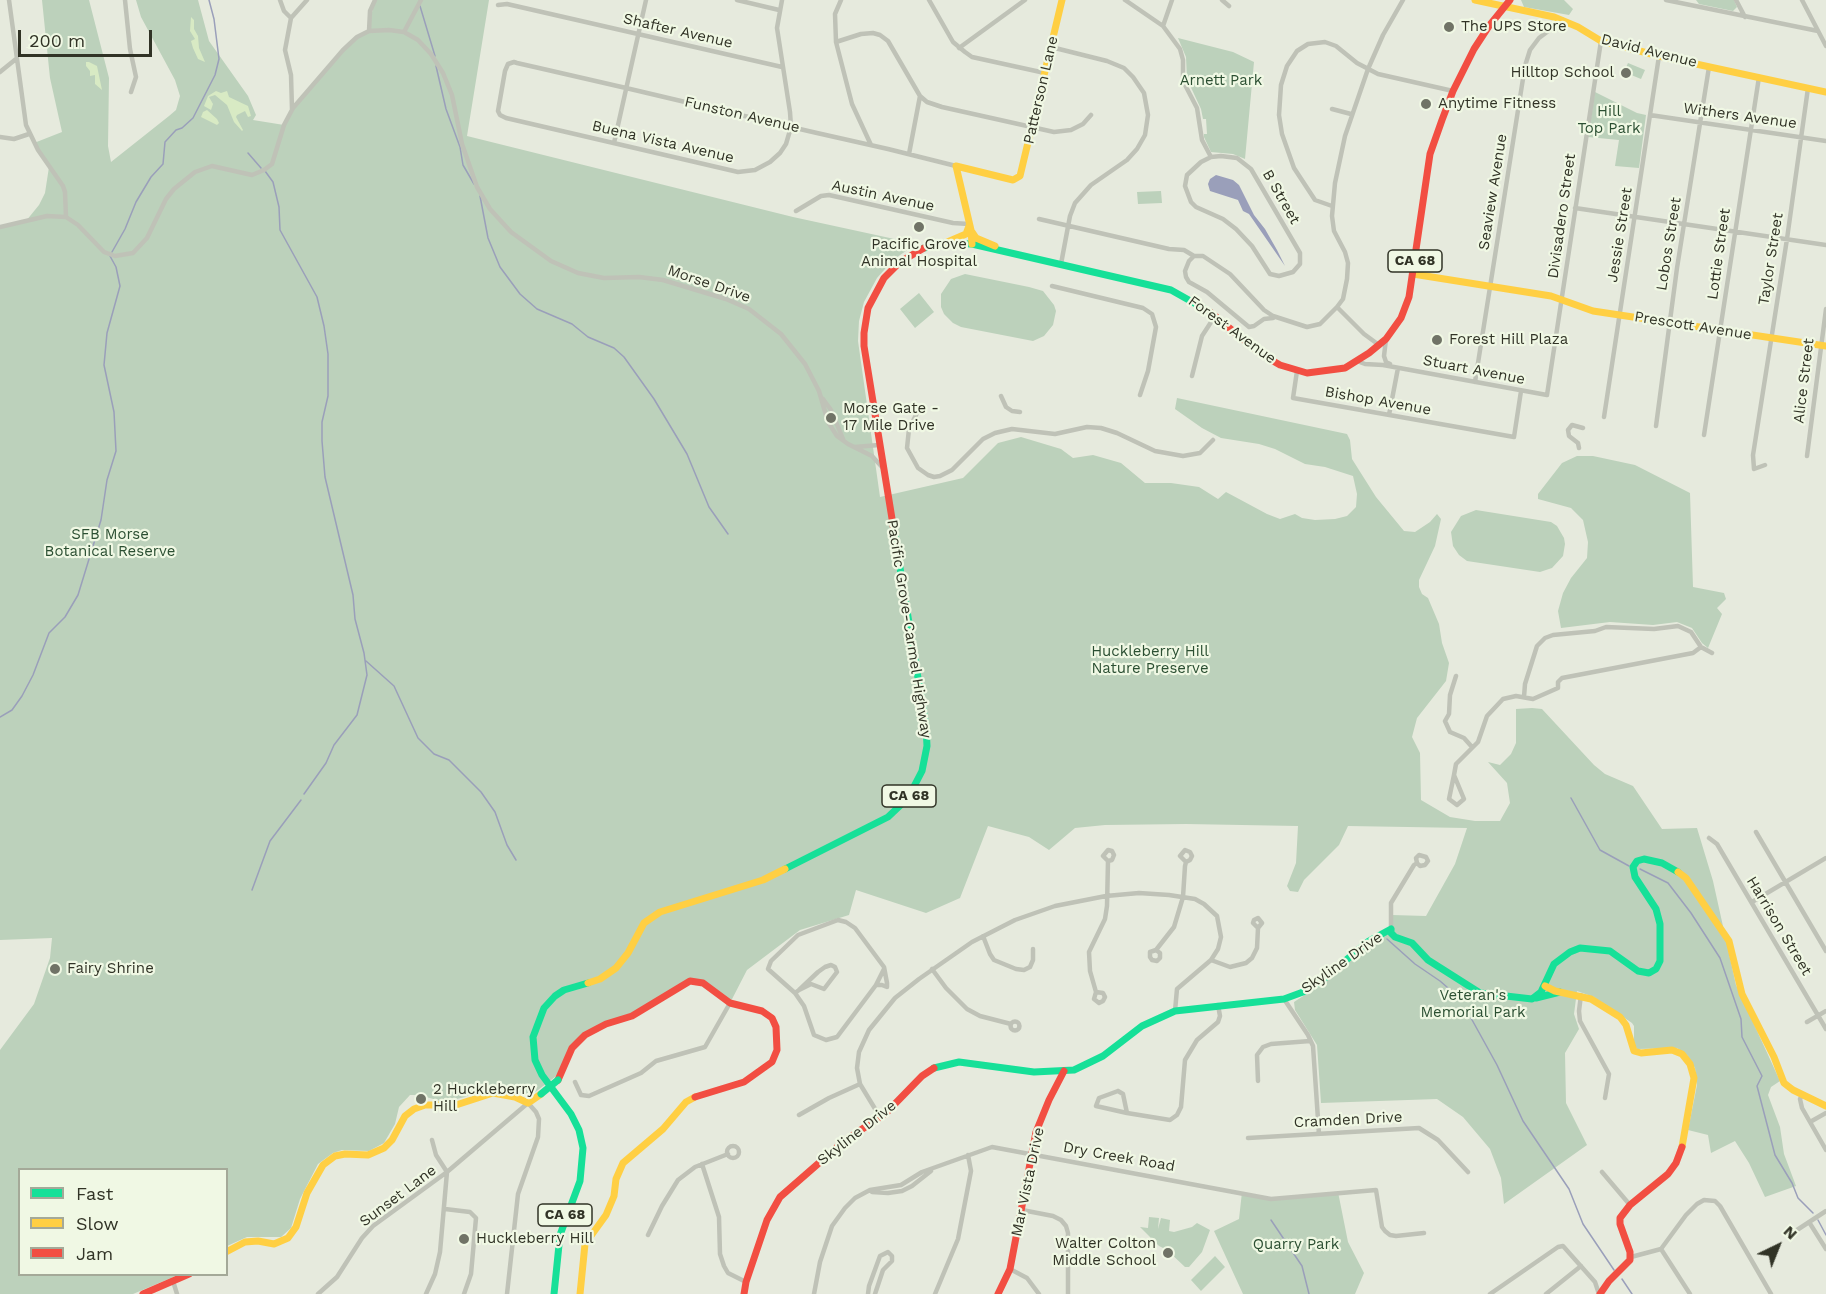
<!DOCTYPE html>
<html>
<head>
<meta charset="utf-8">
<style>
	body { margin:0 }
	#map { position:relative; width:1826px; height:1294px; overflow:hidden; background:#e6eadd; font-family:"Work Sans",sans-serif }
	canvas { display:block }
	.legend { position:absolute; left:18px; top:1168px; width:210px; height:108px; box-sizing:border-box; background:#f0f8e4; border:2px solid #a4a998; margin:0; padding:8px 10px; list-style:none; font-size:18px; color:#313326 }
	.legend li { display:flex; align-items:center; gap:12px; height:30px }
	.legend b { width:30px; border:2px solid #a4a998 }
	.north { position:absolute; left:1748px; top:1216px; width:60px; height:60px; -webkit-text-stroke:4px #f0f8e4; paint-order:stroke; rotate:43deg; font-size:16px; font-weight:700; line-height:24px; text-align:center; color:#313326 }
	.north::after { content:''; display:block; margin:auto; width:21px; height:27px; background:#313326; clip-path:polygon(50% 0,100% 100%,50% 72%,0 100%) }
	.scale { position:absolute; left:18px; top:30px; width:134px; height:27px; box-sizing:border-box; border:3px solid #313326; border-top:0; padding-left:8px; font-size:18px; line-height:21px; white-space:nowrap; color:#313326; -webkit-text-stroke:4px #f0f8e4; paint-order:stroke }
</style>
</head>
<body>
<div id="map">
<canvas width="1826" height="1294"></canvas>
<ul class="legend">
<li><b style="height:8px;background:#16e098"></b>Fast</li>
<li><b style="height:8px;background:#ffcf43"></b>Slow</li>
<li><b style="height:8px;background:#f24e42"></b>Jam</li>
</ul>
<div class="north">N</div>
<div class="scale">200 m</div>
</div>
<script>
const ctx = document.querySelector('canvas').getContext('2d');
ctx.lineJoin = 'round';
function paint(path, color) {
  ctx.fillStyle = color;
  ctx.fill(path, 'evenodd');
}
function poly(rows) {
  const path = new Path2D();
  for (const r of rows) {
    if (r.length === 3) {
      path.moveTo(r[0] + r[2], r[1]);
      path.arc(r[0], r[1], r[2], 0, 2 * Math.PI);
      continue;
    }
    path.moveTo(r[0], r[1]);
    for (let i = 2; i < r.length; i += 2) path.lineTo(r[i], r[i + 1]);
  }
  return path;
}
function strokePath(path, color, width, dash) {
  ctx.strokeStyle = color;
  ctx.lineWidth = width;
  ctx.lineCap = dash ? 'butt' : 'round';
  ctx.setLineDash(dash || []);
  ctx.stroke(path);
}
function write(font, color, halo, rows, align = 'center') {
  ctx.font = font + ' "Work Sans",sans-serif';
  ctx.lineWidth = 4.5;
  ctx.setLineDash([]);
  ctx.textBaseline = 'middle';
  ctx.strokeStyle = halo;
  ctx.fillStyle = color;
  for (const [text, x, y, turn = 0] of rows) {
    ctx.save();
    ctx.translate(x, y);
    ctx.rotate((+turn || 0) * Math.PI / 180);
    ctx.textAlign = isNaN(turn) ? turn : align;
    if (halo) ctx.strokeText(text, 0, 0);
    ctx.fillText(text, 0, 0);
    ctx.restore();
  }
}
const green = poly([
	[42,0,89,0,109,78,108,146,111,162,169,116,176,110,180,96,175,80,141,17,136,0,198,0,209,41,248,96,256,115,253,120,284,125,293,108,351,42,369,31,369,24,375,0,489,0,467,136,793,217,899,240,899,242,913,246,893,260,877,278,864,302,859,321,858,341,880,497,963,478,998,443,1021,437,1061,449,1073,458,1093,455,1121,463,1145,483,1171,483,1199,487,1218,499,1226,492,1267,514,1280,519,1295,514,1302,518,1315,520,1335,519,1347,516,1356,507,1357,494,1353,476,1325,467,1305,464,1275,449,1259,444,1221,438,1202,428,1175,409,1177,398,1347,434,1350,440,1352,459,1376,497,1404,531,1415,532,1430,522,1437,514,1441,519,1435,546,1419,580,1419,587,1422,594,1428,598,1439,624,1442,643,1449,663,1446,681,1417,718,1412,737,1420,753,1421,800,1450,817,1475,821,1500,821,1510,803,1507,783,1488,762,1500,765,1511,754,1516,743,1516,709,1532,708,1542,709,1594,765,1605,774,1633,786,1662,829,1697,828,1713,881,1736,985,1780,1081,1771,1087,1768,1095,1780,1127,1784,1154,1796,1186,1765,1197,1749,1163,1735,1141,1711,1153,1708,1135,1688,1130,1697,1085,1695,1068,1687,1055,1677,1048,1637,1049,1634,1044,1634,1026,1632,1023,1594,997,1577,991,1574,1014,1579,1029,1565,1053,1566,1103,1587,1145,1504,1204,1501,1178,1490,1149,1463,1117,1437,1099,1321,1103,1317,1045,1295,1010,1294,1002,1323,983,1364,947,1388,934,1392,915,1426,916,1455,864,1467,828,1348,826,1339,845,1304,880,1298,892,1290,891,1287,886,1296,863,1298,826,1186,824,1105,825,1075,828,1049,850,1029,837,988,826,960,898,926,913,856,890,849,915,800,930,747,970,730,1003,695,981,663,998,585,1035,555,1077,534,1093,525,1094,514,1092,494,1086,484,1087,465,1097,444,1102,419,1095,410,1095,399,1107,395,1124,384,1143,369,1151,342,1150,333,1153,318,1164,300,1199,291,1228,281,1237,247,1237,227,1246,226,1170,20,1170,20,1274,178,1275,133,1294,0,1294,0,1050,34,1004,50,958,52,938,0,940,0,227,26,221,39,205,45,193,49,167,34,143,62,132,50,78],
	[1521,0,1564,0,1573,9,1569,15,1524,7],
	[1696,0,1734,0,1737,7,1733,11,1699,4],
	[1178,38,1233,52,1254,62,1245,159,1233,154,1211,152,1204,137,1204,134,1207,134,1206,119,1203,119,1201,109,1187,79,1186,57],
	[1628,63,1645,70,1641,79,1624,72],
	[1595,92,1637,113,1646,115,1639,168,1615,166,1619,140,1588,137],
	[1161,191,1162,203,1138,204,1137,192],
	[965,274,1029,287,1043,291,1054,305,1056,311,1053,325,1044,336,1033,341,961,327,953,323,944,314,941,307,941,294,951,279],
	[919,293,934,312,915,328,900,309],
	[1577,456,1593,456,1635,465,1690,493,1693,587,1724,593,1726,599,1717,608,1722,614,1708,648,1702,643,1692,628,1677,622,1653,625,1610,622,1561,628,1558,611,1563,593,1571,578,1587,558,1588,542,1583,520,1571,508,1538,499,1538,494,1562,463],
	[1476,510,1551,522,1557,526,1564,538,1565,544,1563,556,1552,568,1540,572,1467,561,1459,555,1453,546,1451,532,1461,516],
	[1242,1192,1271,1199,1338,1192,1348,1242,1364,1273,1355,1294,1243,1294,1214,1231,1239,1219],
	[1149,1217,1159,1218,1158,1229,1161,1218,1170,1220,1169,1231,1174,1232,1192,1227,1197,1223,1210,1230,1202,1252,1189,1267,1185,1267,1167,1250,1159,1246,1140,1227,1148,1228],
	[1215,1256,1225,1267,1201,1291,1191,1280]
]);
const sand = poly([
	[191,17,194,20,194,29,198,36,199,48,205,62,198,59,193,48,191,41,195,39,190,31],
	[86,62,89,62,97,66,102,90,95,84,95,75,90,76,90,71,86,66],
	[216,91,221,93,227,91,229,97,248,106,251,116,248,117,245,111,237,115,236,117,243,130,242,131,234,122,227,105,215,95,209,97,213,104,211,110,204,106,208,96],
	[207,110,217,119,219,123,217,125,201,117,203,112]
]);
const water = poly([
	[1216,175,1233,180,1239,185,1254,215,1265,229,1277,250,1285,266,1249,214,1243,211,1238,200,1210,191,1208,184,1210,179]
]);
const stream = poly([
	[420,6,435,56],
	[436,66,446,109,460,147,463,165,474,184],
	[248,153,261,168],
	[265,171,273,182,279,207,280,230,317,297,324,326,328,354,328,396,322,422,322,441,325,477,353,595,355,619,364,653,367,675,357,715,334,745,326,763,304,794],
	[480,196,488,238,500,267,520,294,537,309,572,324,588,337,614,348,624,357,654,399,687,454,709,507,728,534],
	[112,252,125,229,136,202,151,177,163,164,165,142,176,130,182,128,193,118,215,75,219,59,214,19,209,0],
	[366,661,394,686,418,738,434,754,449,760,481,792,495,812,507,845,516,860],
	[0,717,12,710,22,696,33,675,49,633,65,617,78,595,101,520,107,480,116,451,114,412,104,365,107,333,120,286,116,267,110,256],
	[1571,798,1600,850,1629,866],
	[1640,869,1668,883,1691,913,1720,958,1741,1019,1742,1037,1762,1076,1757,1086,1775,1155,1792,1183,1798,1198,1813,1213],
	[252,890,270,841,301,800],
	[1387,939,1415,964,1440,981,1455,994],
	[1471,1018,1497,1065,1523,1121,1569,1189,1583,1224,1614,1270],
	[1271,1220,1302,1266,1309,1294],
	[1818,1220,1826,1235],
	[1622,1279,1632,1294]
]);
const street = poly([
	[9,0,26,125,38,150,63,186,65,192,66,217],
	[125,0,130,49,136,77,131,92],
	[280,0,284,11,291,18,285,50,291,75,292,109],
	[737,0,779,10],
	[782,0,777,28,790,112,791,127,786,144,780,153,770,162,755,170,738,172,506,118,500,115,498,111,505,71,508,64,514,62,517,63,539,68,626,88,791,127,817,133,888,149,956,166],
	[841,0,835,14,836,42,852,104,871,145],
	[929,0,953,42,965,52,972,57,1045,73],
	[1125,0,1163,26,1180,49,1183,60,1183,81,1197,108,1202,140,1211,157],
	[1222,0,1229,6],
	[1666,0,1818,31],
	[1736,0,1745,17],
	[1802,0,1826,46],
	[498,5,507,4,782,67],
	[291,18,307,0],
	[1163,26,1172,0],
	[369,31,389,30,404,32,418,40,431,54,443,73,452,95,462,144,477,187,490,209,511,232,551,261,578,273,604,278,639,277,663,280,726,299,749,309,781,334,805,364,819,391,828,422,837,436,848,444,872,456,882,467],
	[404,32,421,0],
	[836,42,861,34,873,33,880,35,888,41,920,96,927,102,942,107,1054,132,1071,130,1083,124,1091,115],
	[1051,47,1107,61,1124,68,1133,77,1144,93,1148,115,1145,135,1137,149,1127,160,1091,185,1075,203,1070,216,1061,264],
	[959,48,1025,0],
	[0,72,16,59],
	[1332,109,1351,114],
	[1650,115,1826,141],
	[0,137,14,139,29,134],
	[614,143,646,0],
	[909,154,920,96],
	[1221,156,1237,158,1251,169,1300,253,1300,264,1293,272,1279,276,1270,274,1252,246,1236,229,1223,219,1196,207,1191,202,1185,186,1187,175,1201,162,1211,157,1221,156],
	[1332,206,1315,200,1294,168,1282,134,1279,115,1281,85,1287,66,1297,51,1308,44,1325,42,1336,46,1357,63,1378,74,1453,91],
	[1575,208,1826,245],
	[796,211,821,196,829,195,953,223,969,224],
	[1039,219,1169,249,1184,250,1194,256,1203,256,1230,274,1264,310,1273,316,1307,327,1320,324,1337,307,1343,299,1347,279,1348,263,1345,252,1334,231,1332,216,1335,183,1345,136,1368,69,1383,35,1403,0],
	[0,227,47,216,66,217,78,225,104,252,115,256,133,253,147,238,166,199,174,189,195,172,212,166,252,175,264,170,272,164,284,125,293,108,343,50,357,37,369,31,370,11,375,0],
	[1194,256,1189,261,1185,271,1186,277,1189,282,1207,292,1249,327,1254,326,1264,319,1273,318],
	[1052,286,1143,308,1152,314,1156,327,1148,371,1140,395],
	[1337,307,1364,334,1379,345],
	[1386,339,1384,356,1386,362,1390,364],
	[1357,361,1365,364,1383,365,1547,395,1601,41],
	[1297,371,1293,398,1514,437,1521,391],
	[1192,376,1202,336,1215,316],
	[1475,382,1525,66,1530,50,1539,38,1563,20],
	[1001,396,1006,407,1012,411,1020,412],
	[823,399,831,410,843,439],
	[917,413,909,429,907,448,918,468,928,475,934,477,940,476,952,470,983,439,995,433,1012,429,1055,434,1087,427,1101,428,1117,433,1155,451,1183,456,1200,453,1213,440],
	[1389,415,1398,368],
	[1604,417,1659,56],
	[1656,426,1677,268,1709,67],
	[1704,435,1759,77],
	[855,447,879,445],
	[1579,448,1578,443,1569,436,1568,430,1572,425,1583,428],
	[1807,456,1826,309],
	[1765,465,1754,469,1753,455,1787,239,1808,88],
	[1456,676,1450,695,1449,714,1445,721,1450,732,1464,738,1472,747],
	[1524,697,1525,684,1537,646,1545,638,1553,635,1595,631,1606,627,1654,629,1678,626,1691,632,1701,647,1712,653],
	[1454,775,1449,799,1457,805,1464,799,1454,775,1456,764,1478,742,1487,716,1503,699,1516,696,1533,699,1558,688,1558,682,1562,678,1693,653,1701,647],
	[1756,832,1826,951],
	[1709,838,1717,844,1826,1029],
	[1752,902,1826,858],
	[838,920,846,922,855,928,884,967,887,983,887,987,882,985,876,985,837,1037,826,1040,814,1035,804,1006,795,993,768,969,771,961,798,935,838,920],
	[1391,929,1391,903,1414,865,1417,863,1420,866,1425,865,1428,861,1426,857,1419,855,1416,858,1417,863],
	[983,936,990,954,994,960,1016,969,1024,970,1030,967,1033,960,1033,949],
	[1156,950,1160,953,1160,958,1157,961,1152,960,1150,957,1150,952,1156,950,1174,927,1183,897,1185,866,1186,862,1190,860,1192,856,1190,852,1185,850,1180,856,1186,862],
	[1211,960,1230,967,1246,963,1252,958,1257,948,1258,928,1262,923,1258,918,1254,920,1253,923,1258,928],
	[932,969,946,988,967,1009,980,1016,1011,1024],
	[876,985,884,969],
	[1096,992,1103,993,1105,997,1103,1001,1099,1003,1094,999,1096,992,1090,971,1089,952,1105,919,1107,906,1108,861,1112,860,1114,855,1112,851,1108,850,1103,856,1108,861],
	[795,993,799,990,818,972,825,967,831,965,835,967,837,972,824,989,811,984,799,990],
	[1581,995,1579,1011,1580,1021,1609,1074,1605,1098],
	[1284,999,1308,1035,1313,1046,1319,1134],
	[1015,1026,4.5],
	[1807,1022,1826,1011],
	[1258,1081,1257,1055,1263,1047,1271,1044,1310,1041],
	[575,1082,581,1095,589,1096,641,1073,656,1061,705,1047,730,1003],
	[1118,1091,1123,1094,1127,1113,1096,1106,1099,1098,1118,1091],
	[1802,1095,1800,1099,1802,1108,1826,1150],
	[1127,1113,1170,1120,1177,1115,1181,1107,1185,1060,1197,1040,1218,1022,1220,1016,1218,1005],
	[799,1115,829,1098,860,1084],
	[880,1117,860,1084,857,1068,859,1052,869,1030,895,998,919,979,972,942,1015,920,1055,906,1106,896,1139,893,1169,895,1195,899,1204,904,1217,916,1221,937,1218,949,1211,960,1177,989,1175,1011],
	[1810,1122,1826,1113],
	[1248,1138,1419,1128,1438,1140,1468,1172],
	[733,1152,6],
	[702,1164,719,1217,720,1254,724,1266,728,1273,746,1282],
	[1602,1172,1630,1205],
	[872,1192,888,1193,902,1191,912,1186,931,1171],
	[445,1209,470,1212,476,1218,471,1274,464,1294],
	[1022,1210,1053,1216,1061,1220,1066,1226,1068,1233,1068,1294],
	[1809,1222,1826,1249],
	[1797,1230,1826,1211],
	[648,1235,662,1206,678,1180,695,1167,728,1154],
	[1661,1249,1690,1294],
	[1631,1257,1661,1249,1686,1215,1697,1204,1704,1200,1715,1201,1720,1206,1771,1294],
	[1010,1269,1027,1278,1039,1294],
	[173,1281,177,1294],
	[318,1294,337,1277,362,1238,373,1226,447,1172,436,1155,432,1140],
	[426,1294,435,1274,440,1252,447,1172,528,1103,536,1112,539,1119,538,1137,518,1194,507,1294],
	[814,1294,820,1262,832,1226,845,1208,855,1198,870,1190,901,1185,922,1172,992,1147,1271,1199,1376,1190,1382,1227,1385,1231,1390,1235,1396,1236,1424,1233],
	[868,1294,869,1286,880,1256,888,1252,892,1256,892,1261,883,1270,875,1294],
	[935,1294,958,1239,971,1171,968,1155],
	[1490,1294,1558,1247,1563,1246,1595,1282,1599,1294],
	[1546,1294,1581,1266]
]);
const fast = poly([
	[924,248,945,243,972,244,1171,290,1210,312],
	[785,869,888,817,908,798,922,771,927,746,926,727,894,531],
	[1391,929,1391,933,1395,937,1412,943,1428,960,1480,993,1532,999,1541,992,1554,964,1570,952,1580,948,1610,951,1638,971,1649,973,1656,969,1660,961,1660,924,1656,909,1635,877,1633,867,1637,861,1644,859,1662,863,1678,872],
	[1536,998,1560,992],
	[934,1068,959,1062,1034,1072,1074,1070,1103,1056,1142,1026,1175,1011,1284,999,1303,992,1321,981,1369,941,1391,929],
	[554,1294,560,1235,580,1181,583,1148,579,1130,571,1114,542,1075,535,1060,533,1037,544,1008,555,996,564,990,588,983]
]);
const slow = poly([
	[1475,0,1554,17,1578,27,1601,41,1659,56,1826,92],
	[972,232,976,238,995,246],
	[945,243,966,234,969,226],
	[972,244,971,230,956,166,1013,180,1020,176,1062,0],
	[1413,274,1551,296,1593,311,1826,346],
	[1678,872,1686,878,1729,941,1742,994,1774,1057,1784,1083,1793,1090,1826,1106],
	[588,983,600,979,616,968,628,953,644,923,660,912,763,880,785,869],
	[1545,986,1555,991,1591,999,1620,1017,1626,1025,1634,1051,1641,1053,1672,1050,1682,1054,1690,1064,1694,1078,1682,1147],
	[226,1252,245,1242,258,1241,274,1244,288,1238,296,1227,307,1193,323,1165,335,1156,345,1154,368,1155,384,1148,392,1140,405,1116,414,1109,425,1105,456,1105,493,1093,515,1097,528,1103,541,1094],
	[580,1294,585,1244,606,1215,614,1196,616,1179,623,1163,663,1129,686,1102,695,1097]
]);
const jam = poly([
	[1210,312,1261,354,1280,365,1307,373,1345,368,1369,353,1386,339,1401,318,1409,297,1430,154,1442,120,1453,91,1474,49,1489,26,1510,0],
	[894,531,864,346,864,333,868,308,884,278,900,262,924,248],
	[558,1080,572,1048,585,1035,606,1024,632,1016,690,981,703,983,730,1003,762,1011,772,1018,776,1027,777,1050,772,1062,744,1082,695,1097],
	[143,1294,189,1274],
	[744,1294,746,1282,767,1220,780,1197,843,1142,886,1113,922,1076,934,1068],
	[998,1294,1010,1269,1036,1132,1049,1100,1064,1071],
	[1600,1294,1609,1281,1630,1260,1630,1252,1620,1224,1620,1218,1630,1205,1668,1174,1676,1163,1682,1147]
]);
const fastBridge = poly([
	[541,1094,558,1080]
]);
const markers = [
	[1449,27,6,"#707366"],
	[1626,73,6,"#707366"],
	[1426,104,6,"#707366"],
	[919,227,6,"#707366"],
	[1437,340,6,"#707366"],
	[831,418,6,"#707366"],
	[55,969,6,"#707366"],
	[421,1099,6,"#707366"],
	[464,1239,6,"#707366"],
	[1168,1253,6,"#707366"]
];
const shields = [
	[1415,261,54],
	[909,796,54],
	[565,1215,54]
];
const shieldNames = [
	["CA 68",1415,261],
	["CA 68",909,796],
	["CA 68",565,1215]
];
const poiNames = [
	["The UPS Store",1461,27],
	["Hilltop School",1614,73,"right"],
	["Anytime Fitness",1438,104],
	["Pacific Grove",919,245,"center"],
	["Animal Hospital",919,262,"center"],
	["Forest Hill Plaza",1449,340],
	["Morse Gate -",843,409],
	["17 Mile Drive",843,426],
	["Fairy Shrine",67,969],
	["2 Huckleberry",433,1090],
	["Hill",433,1107],
	["Huckleberry Hill",476,1239],
	["Walter Colton",1156,1244,"right"],
	["Middle School",1156,1261,"right"]
];
const streetNames = [
	["Shafter Avenue",678,31,13],
	["David Avenue",1649,51,14],
	["Patterson Lane",1041,90,-77],
	["Funston Avenue",742,115,13],
	["Withers Avenue",1740,116,8],
	["Buena Vista Avenue",663,142,13],
	["Seaview Avenue",1493,192,-81],
	["Austin Avenue",883,196,12],
	["B Street",1281,197,60],
	["Divisadero Street",1562,216,-82],
	["Jessie Street",1620,235,-81],
	["Lobos Street",1669,244,-81],
	["Lottie Street",1719,254,-82],
	["Taylor Street",1771,259,-81],
	["Morse Drive",709,284,19],
	["Prescott Avenue",1693,326,9],
	["Forest Avenue",1232,330,36],
	["Stuart Avenue",1474,370,11],
	["Alice Street",1804,381,-83],
	["Bishop Avenue",1378,401,10],
	["Pacific Grove-Carmel Highway",909,629,81],
	["Harrison Street",1779,926,59],
	["Skyline Drive",1342,963,-35],
	["Cramden Drive",1348,1120,-3],
	["Skyline Drive",857,1133,-38],
	["Dry Creek Road",1119,1157,10],
	["Mar Vista Drive",1028,1182,-78],
	["Sunset Lane",398,1196,-37]
];
const parkNames = [
	["Arnett Park",1221,81],
	["Hill",1609,112],
	["Top Park",1609,129],
	["SFB Morse",110,535],
	["Botanical Reserve",110,552],
	["Huckleberry Hill",1150,652],
	["Nature Preserve",1150,669],
	["Veteran's",1473,996],
	["Memorial Park",1473,1013],
	["Quarry Park",1296,1245]
];
paint(green, '#bcd1bb');
paint(sand, '#d8eac4');
paint(water, '#9a9fba');
strokePath(stream, '#9a9fba', 1.5);
strokePath(street, '#bfc2b7', 4.5);
strokePath(fast, '#16e098', 7);
strokePath(slow, '#ffcf43', 7);
strokePath(jam, '#f24e42', 7);
strokePath(fastBridge, '#16e098', 7);
for (const [x, y, r, color] of markers) {
  const dot = new Path2D();
  dot.arc(x, y, r, 0, 2 * Math.PI);
  ctx.fillStyle = color;
  ctx.fill(dot);
  strokePath(dot, '#f0f8e4', 2);
}
for (const [x, y, w] of shields) {
  const box = new Path2D();
  box.roundRect(x - w / 2, y - 11, w, 22, 4.5);
  ctx.fillStyle = '#f0f8e4';
  ctx.fill(box);
  strokePath(box, '#313326', 1.5);
}
write('bold 14px', '#313326', null, shieldNames);
write('15px', '#313326', '#f0f8e4', poiNames, 'left');
write('15px', '#313326', '#f0f8e4', streetNames);
write('15px', '#2b4f32', '#f0f8e4', parkNames);
</script>
</body>
</html>
